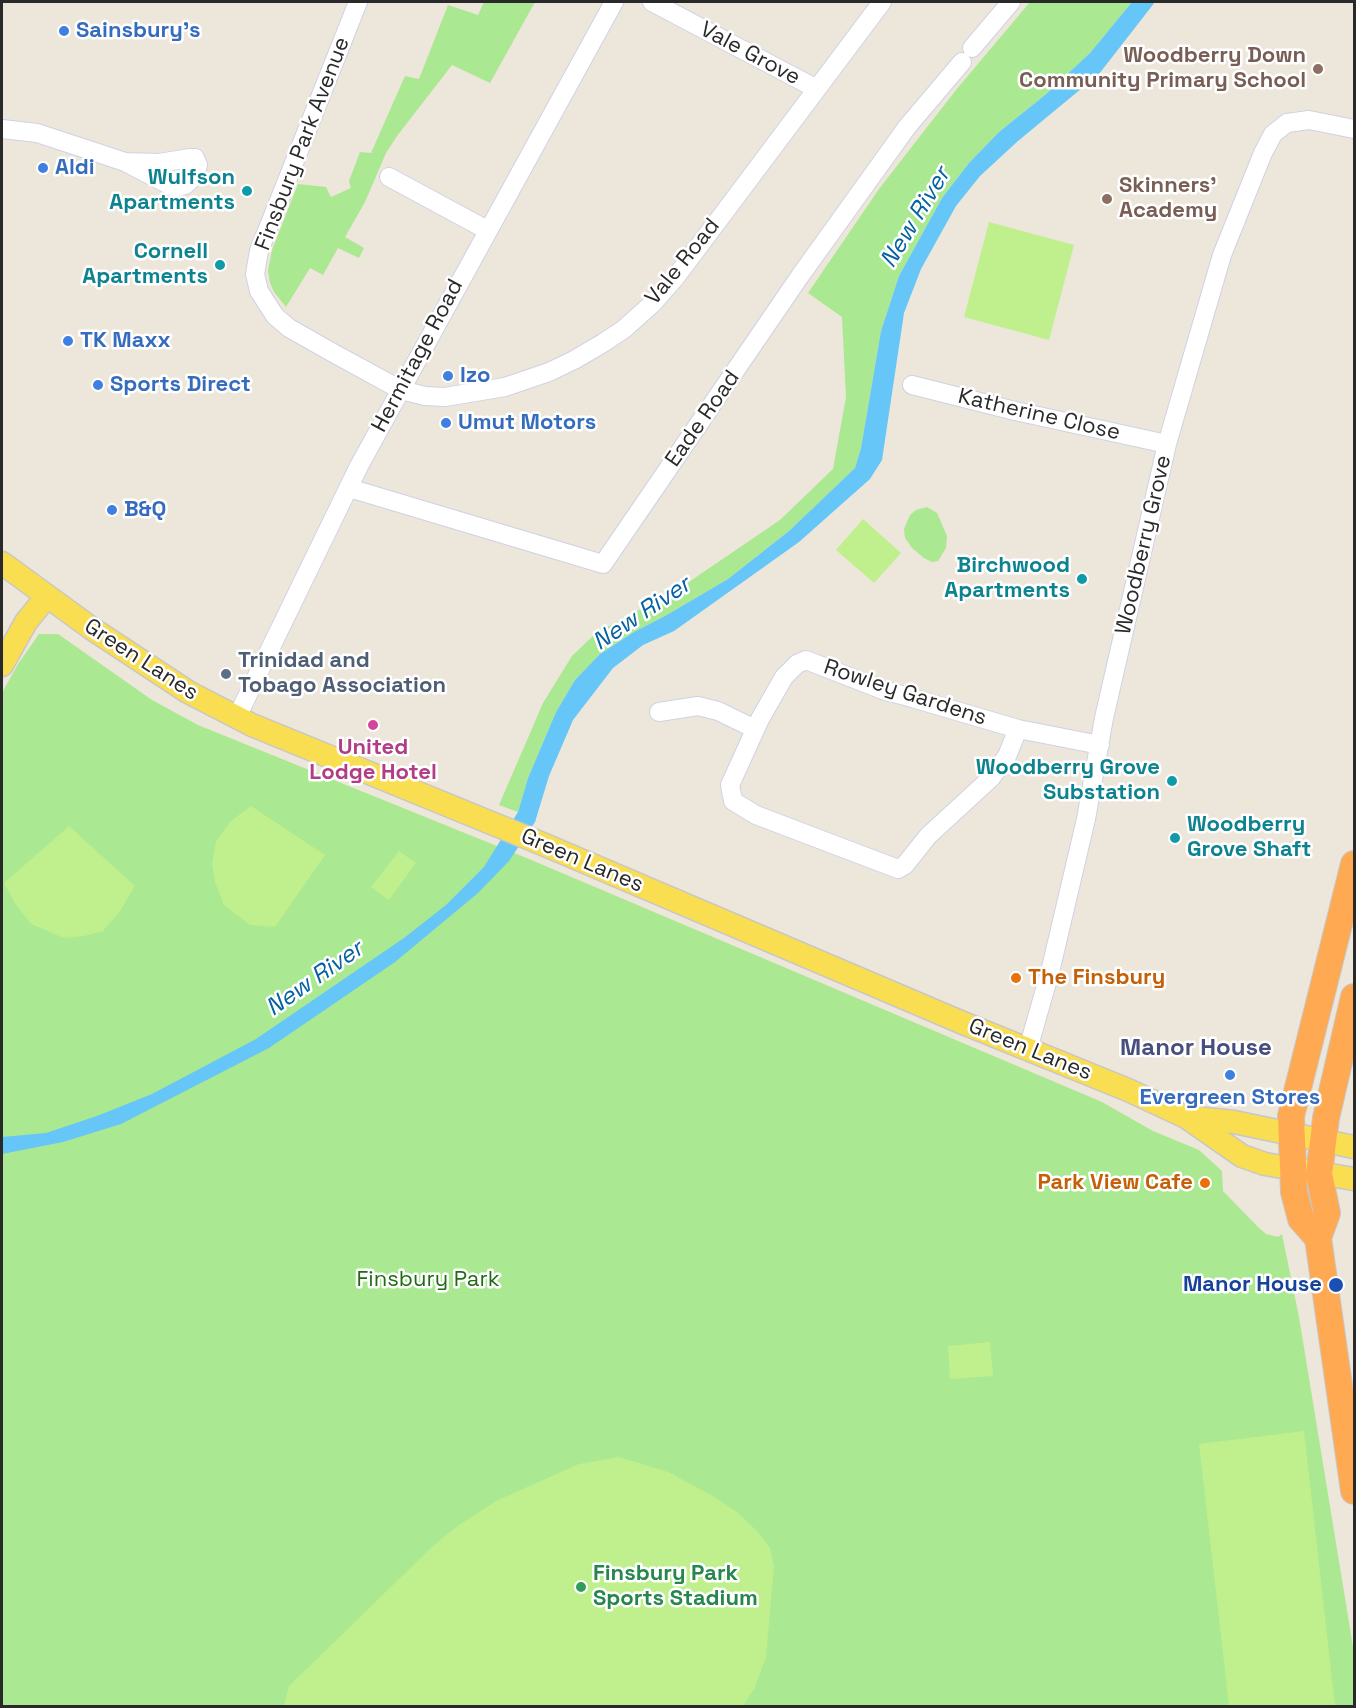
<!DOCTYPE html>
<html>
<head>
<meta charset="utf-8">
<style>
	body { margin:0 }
	#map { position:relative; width:1356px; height:1708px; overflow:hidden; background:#ede6da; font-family:"Space Grotesk",sans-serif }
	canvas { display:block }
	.frame { position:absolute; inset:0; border:3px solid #292929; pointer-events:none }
</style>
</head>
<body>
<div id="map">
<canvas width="1356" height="1708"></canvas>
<div class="frame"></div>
</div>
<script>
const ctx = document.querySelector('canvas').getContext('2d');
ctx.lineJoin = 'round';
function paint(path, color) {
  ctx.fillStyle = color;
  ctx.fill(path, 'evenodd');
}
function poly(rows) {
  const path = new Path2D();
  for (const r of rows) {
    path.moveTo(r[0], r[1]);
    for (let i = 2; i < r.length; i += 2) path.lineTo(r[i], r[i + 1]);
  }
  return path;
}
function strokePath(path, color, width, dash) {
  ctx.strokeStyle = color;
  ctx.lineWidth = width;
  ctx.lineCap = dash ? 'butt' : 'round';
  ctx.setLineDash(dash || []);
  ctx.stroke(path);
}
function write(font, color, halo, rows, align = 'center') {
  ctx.font = font + ' "Space Grotesk",sans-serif';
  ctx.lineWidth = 5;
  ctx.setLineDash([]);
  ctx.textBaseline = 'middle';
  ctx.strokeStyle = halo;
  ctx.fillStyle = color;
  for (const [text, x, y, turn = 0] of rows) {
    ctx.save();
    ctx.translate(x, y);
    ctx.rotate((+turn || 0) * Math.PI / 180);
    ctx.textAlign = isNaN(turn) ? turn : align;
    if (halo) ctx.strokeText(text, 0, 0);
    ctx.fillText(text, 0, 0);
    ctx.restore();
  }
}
const green = poly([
	[484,2,535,2,490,83,452,65,397,136,386,153,365,202,345,237,364,248,359,258,338,248,323,275,310,268,286,307,274,292,270,283,268,271,272,250,298,184,326,187,331,197,351,188,349,181,360,152,371,153,405,76,419,79,448,5,478,15],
	[1030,2,1132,2,1090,53,1045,95,999,132,969,163,942,198,899,276,881,331,861,448,855,468,789,531,728,579,665,616,634,632,600,654,575,680,556,712,528,778,518,812,499,805,543,703,572,656,596,633,680,588,780,520,833,469,846,397,842,317,808,293,879,189,956,90],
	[927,507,937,513,947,536,946,548,938,561,932,562,924,558,912,548,905,538,904,529,910,515,916,510],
	[39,634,58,634,152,700,198,725,529,859,1102,1102,1153,1131,1199,1150,1222,1171,1223,1191,1258,1227,1266,1234,1278,1237,1282,1234,1299,1317,1354,1653,1354,1706,2,1706,2,693,18,664]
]);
const pitch = poly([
	[989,222,1074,245,1049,340,964,317],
	[863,519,901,553,874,583,836,550],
	[251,806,325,855,275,927,250,925,224,905,215,882,212,864,216,841,231,821],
	[69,826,135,886,120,911,103,931,84,936,64,938,31,924,16,905,4,883],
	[399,851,416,863,389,900,371,887],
	[990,1342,993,1376,950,1379,948,1346],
	[1304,1431,1335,1706,1229,1706,1199,1444],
	[619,1457,668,1472,713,1496,737,1512,757,1531,770,1548,774,1566,766,1657,754,1689,743,1706,284,1706,289,1686,434,1545,456,1527,496,1501,579,1464]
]);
const water = poly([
	[1132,2,1155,2,1099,74,1018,141,980,176,956,206,921,269,904,313,882,460,870,479,799,542,674,631,643,645,613,668,573,720,549,776,535,822,509,861,478,893,395,962,269,1048,121,1124,63,1142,2,1154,2,1137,46,1133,97,1116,152,1094,256,1039,404,938,446,905,484,867,518,812,528,778,556,712,575,680,600,654,634,632,665,616,728,579,789,531,855,468,861,448,881,331,899,276,942,198,969,163,999,132,1045,95,1090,53]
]);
const minor = poly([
	[358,2,259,251,255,274,259,291,275,316,289,328,335,354,401,390,425,396,445,397,505,387,549,372,574,360,603,343,624,329,653,303,675,278,882,2],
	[652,2,817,89],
	[972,48,1011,2],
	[2,129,37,133,95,152,125,162,175,188,185,185,195,176,198,165,195,158,190,158,159,163,125,162],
	[389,177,487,230],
	[912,385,1015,411,1167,444],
	[349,488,603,564,800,276,907,127,962,62],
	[659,712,698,706,718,711,755,729],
	[237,717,359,466,614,2],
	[1018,729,1007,756,991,778,928,836,905,865,898,869,756,815,733,801,730,785,760,719,784,677,797,664,806,660,883,690,909,697,1018,729,1100,745],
	[1028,1049,1050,972,1086,819,1104,718,1167,444,1222,255,1263,153,1273,134,1287,123,1309,120,1354,129]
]);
const major = poly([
	[2,563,91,628,188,692,252,725,545,845,963,1023,1128,1090,1186,1117,1242,1156,1265,1164,1354,1179],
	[2,665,26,622,47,596],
	[1187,1117,1234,1122,1354,1147]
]);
const highway = poly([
	[1354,997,1326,1118,1319,1174,1327,1213,1318,1238,1354,1491],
	[1318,1238,1301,1219,1294,1192,1291,1116,1354,864]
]);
const markers = [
	[64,31,6,"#3f7fe0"],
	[1318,69,6,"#8d6e63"],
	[43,168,6,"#3f7fe0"],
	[247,191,6,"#0f9aa8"],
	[1107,199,6,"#8d6e63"],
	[220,265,6,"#0f9aa8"],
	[68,341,6,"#3f7fe0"],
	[448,376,6,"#3f7fe0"],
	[98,385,6,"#3f7fe0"],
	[446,423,6,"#3f7fe0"],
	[112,510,6,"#3f7fe0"],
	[1082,579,6,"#0f9aa8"],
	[226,674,6,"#5c6f8a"],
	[373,725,6,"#d1479c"],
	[1172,781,6,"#0f9aa8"],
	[1175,838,6,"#0f9aa8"],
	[1016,978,6,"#e8710a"],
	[1230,1075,6,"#3f7fe0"],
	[1205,1183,6,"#e8710a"],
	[1336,1285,8,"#1a4fb4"],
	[581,1587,6,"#2e9e5b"]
];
const shopNames = [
	["Sainsbury's",76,31],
	["Aldi",55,168],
	["TK Maxx",80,341],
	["Izo",460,376],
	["Sports Direct",110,385],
	["Umut Motors",458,423],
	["B&Q",124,510],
	["Evergreen Stores",1230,1098,"center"]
];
const streetNames = [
	["Vale Grove",750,54,28],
	["Finsbury Park Avenue",303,144,-69],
	["Vale Road",683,262,-51],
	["Hermitage Road",418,356,-62],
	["Katherine Close",1039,415,13],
	["Eade Road",703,419,-55],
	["Woodberry Grove",1144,545,-77],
	["Green Lanes",141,660,33],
	["Rowley Gardens",905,693,18],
	["Green Lanes",582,861,23],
	["Green Lanes",1030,1050,22]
];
const educationNames = [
	["Woodberry Down",1306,56],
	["Community Primary School",1306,81],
	["Skinners'",1119,186,"left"],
	["Academy",1119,211,"left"]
];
const cultureNames = [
	["Wulfson",235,178],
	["Apartments",235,203],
	["Cornell",208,252],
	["Apartments",208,277],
	["Birchwood",1070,566],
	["Apartments",1070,591],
	["Woodberry Grove",1160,768],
	["Substation",1160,793],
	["Woodberry",1187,825,"left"],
	["Grove Shaft",1187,850,"left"]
];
const serviceNames = [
	["Trinidad and",238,661],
	["Tobago Association",238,686]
];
const hotelNames = [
	["United",373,748],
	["Lodge Hotel",373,773]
];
const foodNames = [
	["The Finsbury",1028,978],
	["Park View Cafe",1193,1183,"right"]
];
const parkNames = [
	["Finsbury Park",428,1280]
];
const transitNames = [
	["Manor House",1322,1285]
];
const leisureNames = [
	["Finsbury Park",593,1574],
	["Sports Stadium",593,1599]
];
const waterNames = [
	["New River",916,218,-59],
	["New River",642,614,-34],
	["New River",315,979,-35]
];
const neighbourhoodNames = [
	["Manor House",1196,1048]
];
paint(green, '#aae892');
paint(pitch, '#bff08d');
paint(water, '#65c6f7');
strokePath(minor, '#cfd2e4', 20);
strokePath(major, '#c7c7c7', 25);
strokePath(highway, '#c7c7c7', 28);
strokePath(minor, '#fff', 18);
strokePath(major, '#fade52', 22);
strokePath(highway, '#ffa953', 26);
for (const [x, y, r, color] of markers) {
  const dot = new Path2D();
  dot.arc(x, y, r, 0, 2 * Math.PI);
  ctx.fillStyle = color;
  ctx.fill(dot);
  strokePath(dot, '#fff', 2);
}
write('bold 22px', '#366cbe', '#fff', shopNames, 'left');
write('22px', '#292929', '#fff', streetNames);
write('bold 22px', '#785e54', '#fff', educationNames, 'right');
write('bold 22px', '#0d838f', '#fff', cultureNames, 'right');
write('bold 22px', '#4e5e75', '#fff', serviceNames, 'left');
write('bold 22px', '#b23c85', '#fff', hotelNames);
write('bold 22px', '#c56008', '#fff', foodNames, 'left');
write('22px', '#216b15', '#fff', parkNames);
write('bold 22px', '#164399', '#fff', transitNames, 'right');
write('bold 22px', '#27864d', '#fff', leisureNames, 'left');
write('italic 24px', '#0461a3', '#fff', waterNames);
write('bold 24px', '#474d7d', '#fff', neighbourhoodNames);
</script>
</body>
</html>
